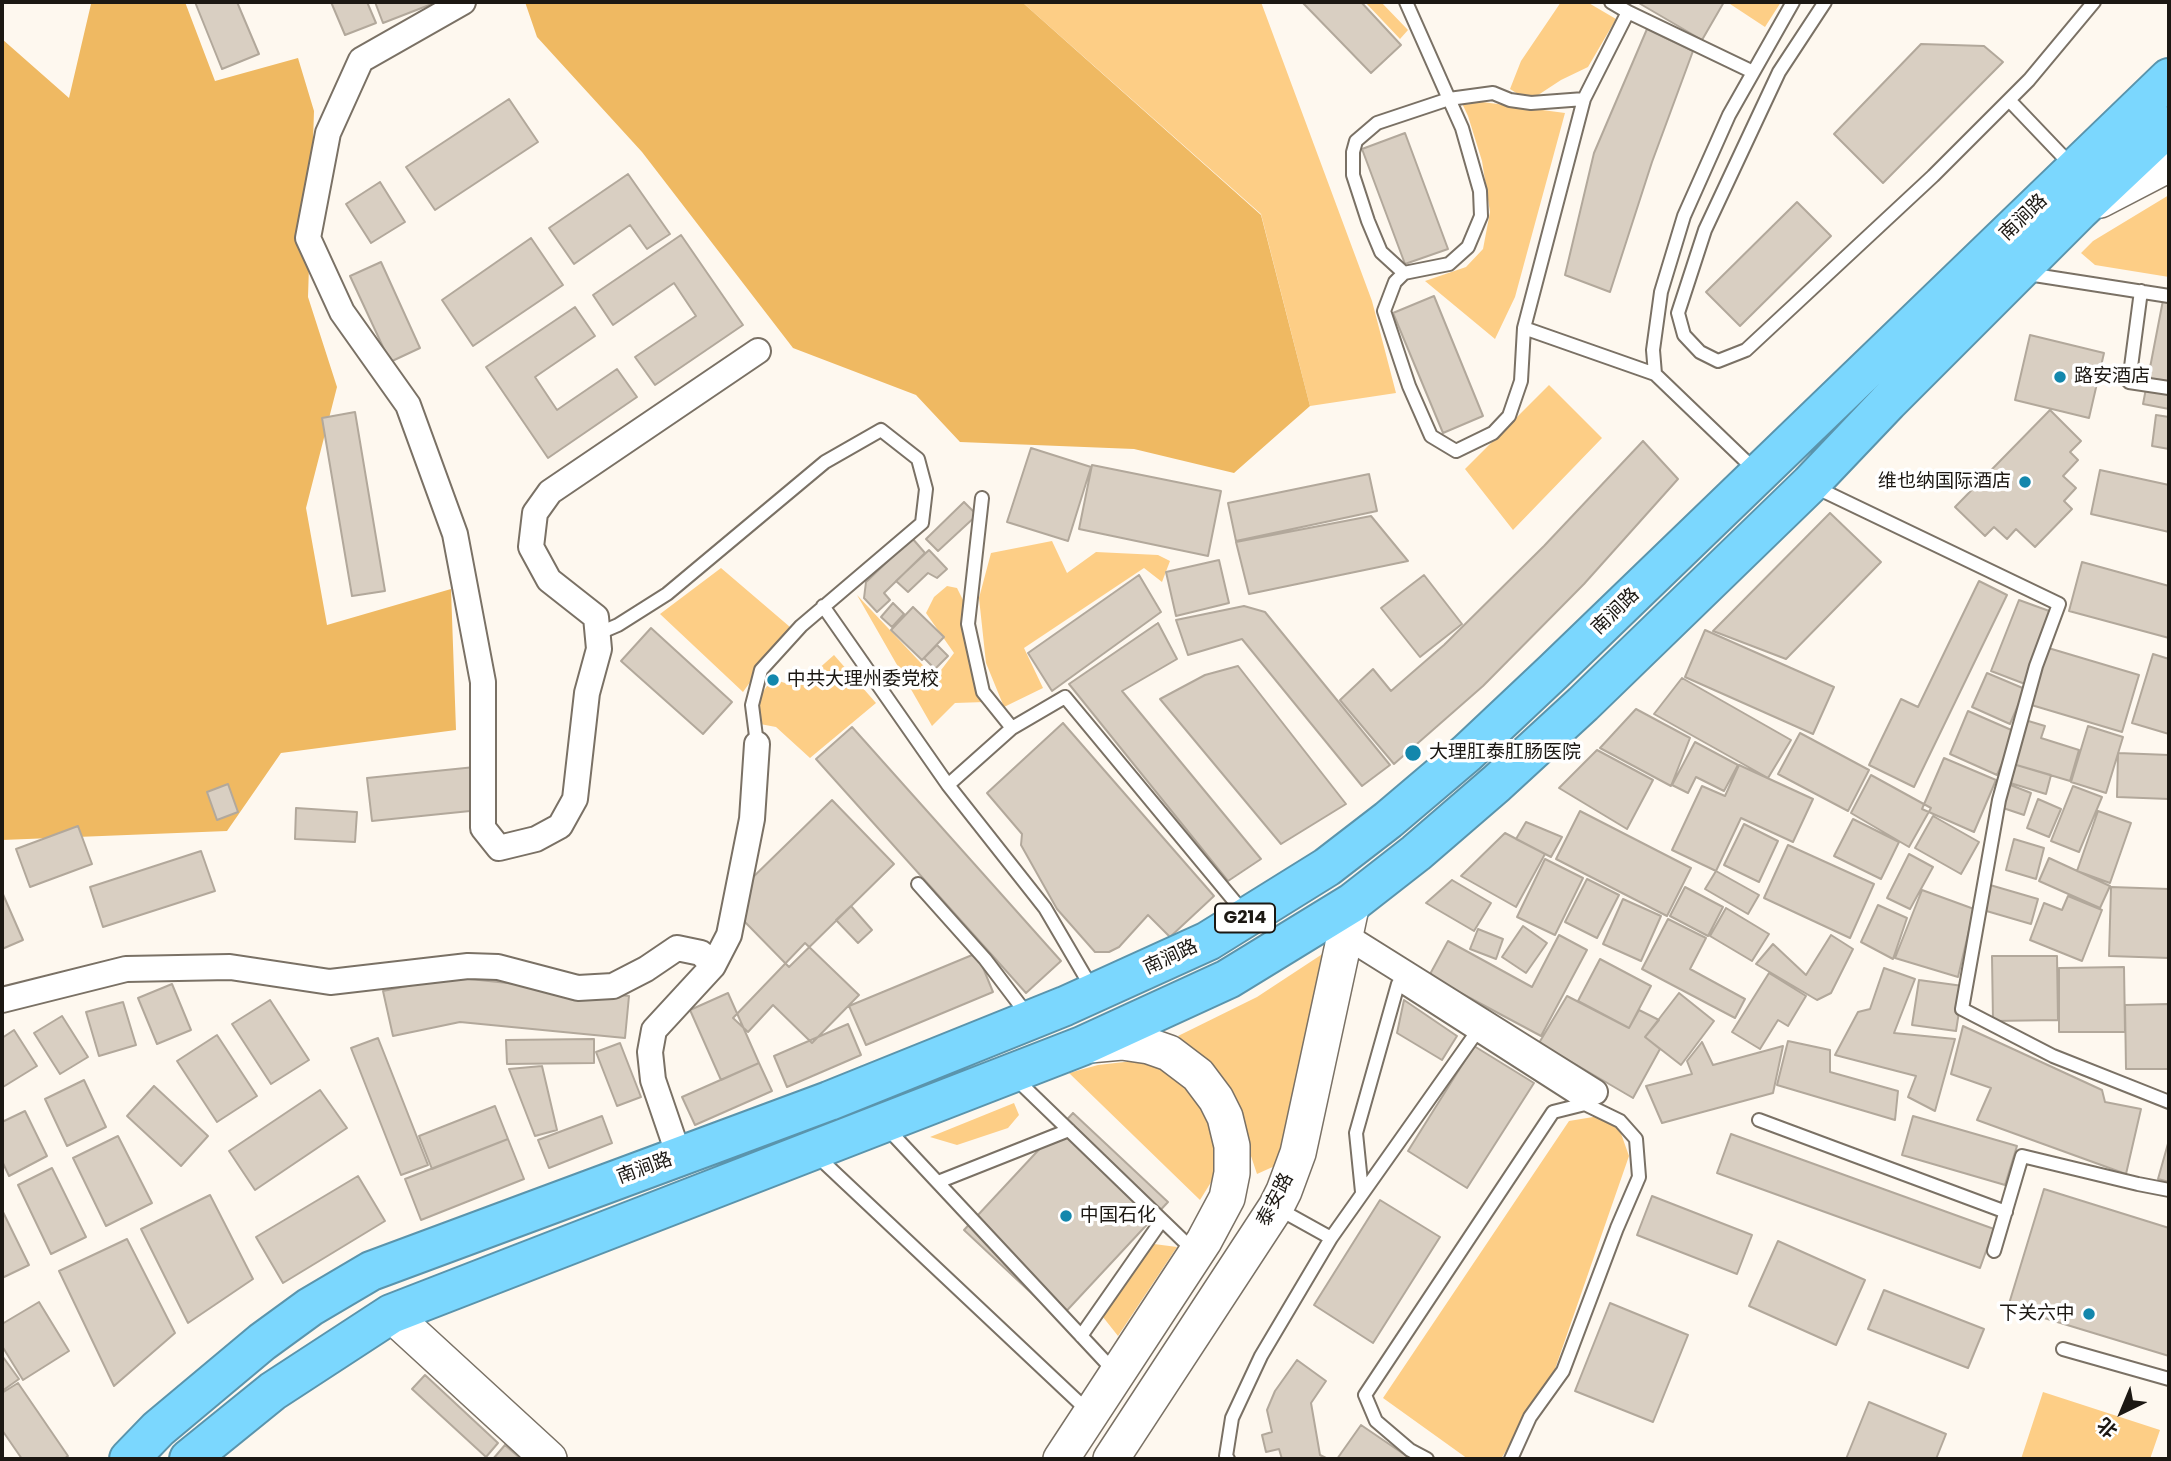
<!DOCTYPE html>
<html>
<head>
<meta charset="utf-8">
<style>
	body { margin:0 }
	#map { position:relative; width:2171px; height:1461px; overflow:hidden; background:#fef8ef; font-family:Poppins,"Noto Sans SC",sans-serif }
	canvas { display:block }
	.frame { position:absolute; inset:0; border:4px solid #1c1813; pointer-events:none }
	.north { position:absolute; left:2087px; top:1377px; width:70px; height:70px; -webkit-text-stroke:5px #fff; paint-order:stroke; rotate:223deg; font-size:19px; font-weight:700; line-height:28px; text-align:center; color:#1c1813 }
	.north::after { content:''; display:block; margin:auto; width:24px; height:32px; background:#1c1813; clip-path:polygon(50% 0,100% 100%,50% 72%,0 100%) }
</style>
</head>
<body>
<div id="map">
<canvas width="2171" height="1461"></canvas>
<div class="frame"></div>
<div class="north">北</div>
</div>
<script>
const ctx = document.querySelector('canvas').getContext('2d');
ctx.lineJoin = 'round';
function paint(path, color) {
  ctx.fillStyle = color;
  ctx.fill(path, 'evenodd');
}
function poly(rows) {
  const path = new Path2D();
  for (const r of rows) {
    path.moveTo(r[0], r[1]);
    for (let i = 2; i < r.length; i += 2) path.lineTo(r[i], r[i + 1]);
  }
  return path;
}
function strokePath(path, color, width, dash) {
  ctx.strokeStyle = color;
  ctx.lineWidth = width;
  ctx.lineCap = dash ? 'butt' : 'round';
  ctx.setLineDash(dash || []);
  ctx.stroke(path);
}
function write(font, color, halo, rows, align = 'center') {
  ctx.font = font + ' Poppins,"Noto Sans SC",sans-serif';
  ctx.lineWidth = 7;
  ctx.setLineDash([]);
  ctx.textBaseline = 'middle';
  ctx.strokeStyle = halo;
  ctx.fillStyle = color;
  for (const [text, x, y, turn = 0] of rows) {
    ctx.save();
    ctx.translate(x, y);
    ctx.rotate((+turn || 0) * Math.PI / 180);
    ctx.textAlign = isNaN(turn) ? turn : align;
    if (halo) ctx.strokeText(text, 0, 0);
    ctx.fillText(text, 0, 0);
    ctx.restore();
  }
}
const green = poly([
	[1022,2,1261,2,1372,301,1396,393,1310,406,1261,214],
	[1365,2,1381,2,1408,30,1400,39],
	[1561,2,1587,2,1616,19,1588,67,1561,80,1529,101,1510,89,1521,61],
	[1727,2,1781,2,1765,27],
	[1460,99,1565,113,1515,297,1495,339,1425,281,1466,267,1483,249,1490,212,1482,161,1468,116],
	[2169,195,2169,277,2095,265,2081,253,2093,241],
	[1549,385,1602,438,1513,530,1465,469],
	[1052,541,1067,573,1096,552,1158,555,1170,561,1162,582,1144,568,1024,648,1043,688,1004,707,986,663,979,598,991,553],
	[721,568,790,627,743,692,660,614],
	[947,586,957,588,965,604,980,698,985,702,955,703,932,726,857,595,935,678,954,653,926,613,934,597],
	[834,655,876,703,810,758,776,727,760,724,758,699,772,679,798,687],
	[1327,951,1277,1165,1257,1174,1240,1123,1205,1063,1178,1036,1257,997],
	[1133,1061,1160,1068,1190,1090,1213,1120,1221,1151,1213,1179,1200,1200,1069,1073,1098,1065],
	[1014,1103,1019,1115,1008,1128,957,1145,930,1137],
	[1599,1116,1618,1125,1629,1156,1555,1369,1501,1459,1468,1459,1383,1398,1569,1121],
	[1154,1244,1177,1247,1118,1336,1103,1317],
	[2043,1392,2160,1430,2150,1459,2021,1459]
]);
const forest = poly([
	[100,2,185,2,215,81,298,58,314,111,308,297,337,387,306,508,327,625,451,589,456,730,281,753,227,831,2,840,2,39,69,98,91,4],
	[525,2,1022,2,1261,215,1310,406,1234,473,1134,449,960,442,916,395,793,348,642,152,537,37]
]);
const building = poly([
	[195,2,237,2,259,54,222,69,195,2],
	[331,2,367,2,376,23,345,35,331,2],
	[375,2,437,2,383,23,375,2],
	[1302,2,1361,2,1401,45,1371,73,1302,2],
	[1637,2,1724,2,1702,40,1637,2],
	[1647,29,1693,51,1652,162,1610,292,1565,275,1594,153,1647,29],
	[1921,44,1984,46,2003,62,1883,183,1834,134,1921,44],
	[509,99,538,142,435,210,406,167,509,99],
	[1405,133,1448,249,1405,264,1362,149,1405,133],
	[628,174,670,234,647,249,630,225,574,264,549,228,628,174],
	[380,182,405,222,371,243,346,204,380,182],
	[1797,202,1831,236,1740,326,1706,292,1797,202],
	[681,235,743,325,655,385,635,357,696,316,674,283,613,325,593,295,681,235],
	[531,238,563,285,473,346,442,300,531,238],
	[381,262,420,348,390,362,350,276,381,262],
	[2164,295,2169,296,2169,409,2143,404,2164,295],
	[1434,296,1483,416,1443,433,1393,313,1434,296],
	[575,307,595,336,535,377,557,410,617,369,637,397,548,458,486,367,575,307],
	[2030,335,2104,353,2089,418,2015,400,2030,335],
	[2050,410,2081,441,2070,452,2078,460,2063,476,2076,488,2064,501,2072,509,2035,547,2016,529,2007,539,1994,527,1985,536,1955,507,2050,410],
	[355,412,385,591,352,596,322,418,355,412],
	[2156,415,2169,417,2169,449,2152,446,2156,415],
	[1643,441,1678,479,1584,584,1483,686,1394,764,1340,700,1373,669,1391,691,1444,645,1544,546,1643,441],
	[1031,448,1091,467,1068,541,1007,522,1031,448],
	[1092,465,1221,491,1208,556,1079,529,1092,465],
	[2100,470,2169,485,2169,532,2091,514,2100,470],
	[1369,474,1377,511,1236,541,1228,503,1369,474],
	[964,502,977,515,938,551,926,539,964,502],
	[1830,513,1881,562,1786,659,1713,631,1830,513],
	[1371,516,1408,561,1249,594,1236,542,1371,516],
	[912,538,925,553,884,593,890,600,877,612,864,598,866,582,912,538],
	[929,550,947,569,937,578,928,573,908,592,896,581,929,550],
	[1219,560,1229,603,1176,616,1166,572,1219,560],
	[2082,562,2169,586,2169,638,2069,611,2082,562],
	[1139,575,1161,612,1052,691,1028,653,1139,575],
	[1424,575,1462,624,1420,657,1381,608,1424,575],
	[1979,581,2007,595,1914,787,1869,765,1901,699,1918,707,1979,581],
	[2019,600,2052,612,2025,684,1991,671,2019,600],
	[893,603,904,614,892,627,881,617,893,603],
	[1244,606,1265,612,1390,765,1362,786,1242,639,1188,655,1176,620,1244,606],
	[913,607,944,637,922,660,891,630,913,607],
	[1158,623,1177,659,1122,691,1261,859,1228,881,1069,684,1158,623],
	[651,628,732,702,703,734,621,661,651,628],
	[1705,630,1834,687,1813,734,1685,677,1705,630],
	[937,645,948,656,935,669,924,658,937,645],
	[2045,647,2139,675,2122,732,2028,704,2045,647],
	[2153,654,2169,659,2169,734,2132,723,2153,654],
	[1238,666,1346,804,1281,844,1160,699,1205,675,1238,666],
	[1987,673,2025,689,2010,724,1972,707,1987,673],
	[1682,678,1791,740,1768,778,1654,714,1682,678],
	[1636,709,1690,738,1671,786,1600,748,1636,709],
	[1968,711,2016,732,1997,775,1950,754,1968,711],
	[2025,720,2045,726,2041,738,2079,750,2070,781,2013,764,2025,720],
	[1063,723,1214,896,1170,937,1148,915,1119,947,1109,952,1095,952,1057,909,1021,845,1022,834,987,793,1063,723],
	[2088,726,2123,737,2106,793,2071,782,2088,726],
	[852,727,1061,961,1026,993,816,759,852,727],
	[1800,733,1869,770,1848,811,1778,774,1800,733],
	[1695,742,1738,765,1724,791,1696,777,1688,793,1672,785,1695,742],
	[1597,750,1653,780,1627,829,1559,788,1597,750],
	[2118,753,2169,755,2169,799,2117,797,2118,753],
	[1944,758,1996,780,1974,832,1922,809,1944,758],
	[2013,764,2051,775,2046,794,2007,782,2013,764],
	[1739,765,1813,799,1793,842,1741,818,1716,871,1672,850,1702,786,1725,796,1739,765],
	[475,767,480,810,372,821,367,778,475,767],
	[1871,775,1931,808,1909,847,1851,813,1871,775],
	[228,784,238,812,217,820,207,792,228,784],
	[2008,784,2031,793,2024,815,2000,807,2008,784],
	[2073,786,2102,797,2079,852,2051,841,2073,786],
	[2038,799,2061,809,2049,837,2027,828,2038,799],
	[832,800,894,864,789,967,743,920,748,882,832,800],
	[296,808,357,812,355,842,295,839,296,808],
	[1580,811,1691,868,1667,916,1556,859,1580,811],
	[2098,811,2131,823,2110,883,2077,871,2098,811],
	[1933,816,1979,842,1961,874,1915,848,1933,816],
	[1853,819,1899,842,1881,879,1834,856,1853,819],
	[1526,822,1562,837,1551,857,1516,839,1526,822],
	[1744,824,1778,841,1759,882,1724,865,1744,824],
	[78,826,92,864,30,887,16,849,78,826],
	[1505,833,1545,854,1516,907,1461,876,1505,833],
	[2014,839,2044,848,2036,879,2006,870,2014,839],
	[1788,845,1874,884,1850,938,1764,898,1788,845],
	[201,851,215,891,103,927,90,887,201,851],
	[1909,854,1933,867,1910,909,1887,898,1909,854],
	[2049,858,2110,886,2100,908,2039,881,2049,858],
	[1545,859,1583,878,1555,935,1517,917,1545,859],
	[1716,871,1759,895,1748,914,1705,889,1716,871],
	[1587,879,1619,895,1597,938,1565,922,1587,879],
	[1452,880,1491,903,1474,931,1426,903,1452,880],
	[1990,885,2038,899,2031,924,1983,910,1990,885],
	[1685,887,1723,907,1708,936,1670,916,1685,887],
	[2111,887,2169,889,2169,958,2109,956,2111,887],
	[1922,890,1974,909,1958,977,1895,958,1922,890],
	[2,892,23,940,2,949,2,892],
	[2068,896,2102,910,2082,961,2030,940,2044,903,2062,910,2068,896],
	[1623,899,1661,916,1641,961,1603,944,1623,899],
	[1878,905,1907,918,1893,959,1861,942,1878,905],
	[851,906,872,930,858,943,836,920,851,906],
	[1726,908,1769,934,1752,961,1710,936,1726,908],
	[1668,919,1706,938,1690,969,1745,999,1735,1018,1642,969,1668,919],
	[1523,926,1547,943,1526,973,1502,957,1523,926],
	[1478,929,1503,939,1496,959,1470,949,1478,929],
	[1559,935,1587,950,1541,1036,1429,976,1448,941,1532,987,1559,935],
	[1831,935,1853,949,1831,993,1817,1000,1756,964,1773,944,1806,975,1831,935],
	[805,943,859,995,812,1043,773,1005,748,1032,733,1018,805,943],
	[977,953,993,992,866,1045,849,1006,977,953],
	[1992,956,2057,956,2058,1020,1993,1021,1992,956],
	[1600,959,1651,986,1629,1028,1578,1001,1600,959],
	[2124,967,2125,1032,2059,1032,2059,968,2124,967],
	[1884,968,1915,979,1894,1033,1955,1039,1935,1111,1908,1097,1916,1076,1835,1055,1858,1012,1870,1009,1884,968],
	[1769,973,1806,996,1788,1026,1778,1020,1760,1049,1732,1032,1769,973],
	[451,977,629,996,625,1038,460,1022,393,1036,383,991,451,977],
	[1919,980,1963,986,1956,1031,1912,1025,1919,980],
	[172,984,191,1030,157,1044,138,998,172,984],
	[728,993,759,1063,721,1080,690,1010,728,993],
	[1679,993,1714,1021,1681,1065,1645,1037,1679,993],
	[1567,996,1629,1028,1639,1010,1659,1020,1645,1037,1660,1049,1633,1098,1539,1043,1567,996],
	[270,1000,309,1060,271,1084,232,1024,270,1000],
	[1404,1000,1457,1036,1442,1060,1397,1033,1404,1000],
	[123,1002,136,1045,99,1056,86,1012,123,1002],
	[2169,1004,2169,1069,2126,1069,2125,1005,2169,1004],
	[62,1016,88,1057,60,1074,34,1033,62,1016],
	[848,1024,861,1055,787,1087,774,1056,848,1024],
	[1963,1026,2102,1090,2105,1102,2141,1109,2126,1174,1977,1120,1991,1088,1951,1074,1963,1026],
	[14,1030,37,1066,3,1087,2,1038,14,1030],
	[217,1035,257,1096,217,1122,177,1061,217,1035],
	[378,1038,428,1165,401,1175,351,1048,378,1038],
	[594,1039,594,1063,507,1064,506,1040,594,1039],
	[1788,1041,1830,1050,1830,1072,1898,1091,1895,1120,1777,1085,1788,1041],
	[1702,1042,1713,1065,1783,1046,1773,1093,1662,1123,1646,1086,1692,1074,1687,1061,1702,1042],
	[620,1043,641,1097,617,1106,596,1052,620,1043],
	[1474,1046,1534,1083,1467,1188,1408,1151,1474,1046],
	[759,1063,772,1091,695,1125,682,1097,759,1063],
	[542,1066,557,1130,535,1136,509,1069,542,1066],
	[84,1080,106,1127,67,1146,45,1099,84,1080],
	[154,1086,208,1136,181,1166,127,1116,154,1086],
	[320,1090,347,1128,255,1190,229,1151,320,1090],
	[495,1106,508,1139,432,1169,419,1136,495,1106],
	[25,1111,47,1156,9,1176,2,1161,2,1122,25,1111],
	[1073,1113,1168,1202,1059,1319,964,1230,1073,1113],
	[602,1116,612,1143,549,1168,538,1140,602,1116],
	[1913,1116,2017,1146,2005,1185,1902,1155,1913,1116],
	[1731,1134,1994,1229,1980,1268,1717,1173,1731,1134],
	[118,1136,152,1203,106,1226,73,1158,118,1136],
	[508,1139,524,1179,421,1220,405,1179,508,1139],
	[2169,1140,2169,1182,2158,1179,2169,1140],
	[52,1168,86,1237,51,1254,18,1185,52,1168],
	[358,1176,385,1221,283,1283,256,1237,358,1176],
	[2044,1189,2169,1228,2169,1356,2008,1307,2044,1189],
	[210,1195,253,1279,188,1323,141,1229,210,1195],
	[1652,1196,1752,1235,1737,1274,1637,1235,1652,1196],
	[1380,1200,1440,1237,1373,1343,1314,1305,1380,1200],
	[2,1210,29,1265,2,1278,2,1210],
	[127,1239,175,1333,114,1386,59,1271,127,1239],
	[1778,1241,1865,1280,1836,1345,1749,1306,1778,1241],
	[1884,1290,1984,1329,1968,1368,1868,1329,1884,1290],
	[39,1302,69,1351,23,1380,2,1346,2,1324,39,1302],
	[1610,1303,1688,1335,1653,1422,1575,1391,1610,1303],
	[3,1357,19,1379,2,1391,2,1358,3,1357],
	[1297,1360,1326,1381,1311,1403,1320,1455,1328,1459,1282,1459,1279,1449,1266,1452,1262,1435,1272,1432,1267,1410,1275,1391,1297,1360],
	[425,1375,498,1443,486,1457,412,1389,425,1375],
	[18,1383,68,1456,64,1459,22,1459,2,1430,2,1393,18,1383],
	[1869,1402,1946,1434,1936,1459,1846,1459,1869,1402],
	[1361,1425,1411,1459,1337,1459,1361,1425],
	[505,1445,521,1459,493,1459,505,1445]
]);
const lane = poly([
	[1406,2,1449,99,1493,93,1510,100,1531,103,1584,99],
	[1611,2,1628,12,1584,99,1524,328,1655,374,1756,471],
	[1825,2,1779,72,1705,230,1678,313,1684,335,1700,352,1718,361,1746,350,1933,176,2029,80,2094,2],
	[1628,12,1753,72],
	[1449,99,1462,128,1480,191,1481,216,1468,247,1449,264,1404,273,1381,252,1368,221,1353,175,1353,152,1356,141,1377,123,1449,99],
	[2009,100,2072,166],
	[1404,273,1395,282,1384,311,1409,386,1431,436,1456,451,1493,433,1509,416,1521,381,1524,328],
	[2028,274,2169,296],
	[2141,291,2129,382,2169,388],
	[1655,374,1653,350,1661,292,1684,216,1729,115,1793,2],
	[1813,486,2059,604,2036,666,1999,800,1962,1009,2053,1056,2169,1102],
	[982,498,968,624,983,692,1012,728,1065,697,1245,914],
	[823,606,948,785,1045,908,1093,990],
	[597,634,618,625,667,594,825,462,881,430,918,459,926,489,922,523,801,626,761,670,752,705,757,744],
	[948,785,1012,728],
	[918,884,985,959,1029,1017],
	[1015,1078,1193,1250],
	[1759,1120,2006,1212],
	[885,1126,1114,1371],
	[816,1155,1088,1411],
	[938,1182,1069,1130],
	[1362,1192,1356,1133,1398,984,1585,1104],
	[1277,1208,1331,1238],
	[1994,1251,2022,1156,2138,1184,2169,1190],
	[1081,1336,1162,1220],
	[2063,1349,2169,1379],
	[1228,1459,1226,1456,1232,1418,1261,1356,1331,1238,1476,1033],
	[1427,1459,1410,1450,1376,1421,1365,1395,1553,1112,1585,1104,1620,1121,1636,1139,1639,1177,1617,1228,1563,1371,1530,1417,1511,1459]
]);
const street = poly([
	[463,2,361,60,328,133,308,238,342,312,408,405,455,534,483,682,483,828,499,848,536,839,560,826,575,799,587,693,599,649,596,617,549,580,531,547,535,513,550,492,758,351],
	[1346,936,1595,1092],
	[713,966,729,935,752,819,757,744],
	[2,1000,126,969,230,967,330,982,468,966,498,967,578,988,613,986,646,969,677,948,701,953,713,966,654,1030,650,1052,653,1080,679,1156]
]);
const secondary = poly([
	[2100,200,2169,164],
	[391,1314,549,1459],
	[1061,1459,1204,1241,1227,1198,1232,1173,1232,1146,1225,1117,1216,1099,1198,1075,1169,1053,1149,1046,1122,1042,1089,1045],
	[1111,1459,1276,1207,1284,1191,1298,1153,1352,903]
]);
const highway = poly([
	[129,1459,158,1429,262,1342,310,1307,371,1271,829,1101,1065,1006,1208,941,1327,867,1388,820,1467,753,1553,672,2169,78],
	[189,1459,273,1391,391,1314,1082,1046,1228,979,1352,903,1416,853,1496,784,1583,704,1810,484,1888,402,2079,211,2169,126]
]);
const markers = [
	[2060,377,7,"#1387ac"],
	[2025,482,7,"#1387ac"],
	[773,680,7,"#1387ac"],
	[1413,753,9,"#1387ac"],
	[1066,1216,7,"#1387ac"],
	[2089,1314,7,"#1387ac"]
];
const shields = [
	[1245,918,60]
];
const shieldNames = [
	["G214",1245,918]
];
const streetNames = [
	["南涧路",2024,218,-44],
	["南涧路",1616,612,-44],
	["南涧路",1171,958,-25],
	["南涧路",645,1169,-20],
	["泰安路",1276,1200,-63]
];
const poiNames = [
	["路安酒店",2074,377],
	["维也纳国际酒店",2011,482,"right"],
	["中共大理州委党校",787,680],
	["大理肛泰肛肠医院",1429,753],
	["中国石化",1080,1216],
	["下关六中",2075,1314,"right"]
];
paint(green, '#fdce86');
paint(forest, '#efb962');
paint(building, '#d9cfc2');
strokePath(building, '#b2a89b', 2);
strokePath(lane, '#7a7165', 16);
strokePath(street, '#7a7165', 28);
strokePath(secondary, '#7a7165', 38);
strokePath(highway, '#5a94ac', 42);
strokePath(lane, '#fff', 12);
strokePath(street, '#fff', 24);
strokePath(secondary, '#fff', 35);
strokePath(highway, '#7bd7fe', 38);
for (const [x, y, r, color] of markers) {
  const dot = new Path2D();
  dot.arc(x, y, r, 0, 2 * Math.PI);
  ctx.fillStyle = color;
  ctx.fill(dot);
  strokePath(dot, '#fff', 2.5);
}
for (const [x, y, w] of shields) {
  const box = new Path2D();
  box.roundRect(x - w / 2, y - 14.5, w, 29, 5);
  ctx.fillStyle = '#fff';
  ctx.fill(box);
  strokePath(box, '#1c1813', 2);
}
write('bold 18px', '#1c1813', null, shieldNames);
write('19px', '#1c1813', '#fff', streetNames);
write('19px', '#1c1813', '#fff', poiNames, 'left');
</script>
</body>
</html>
